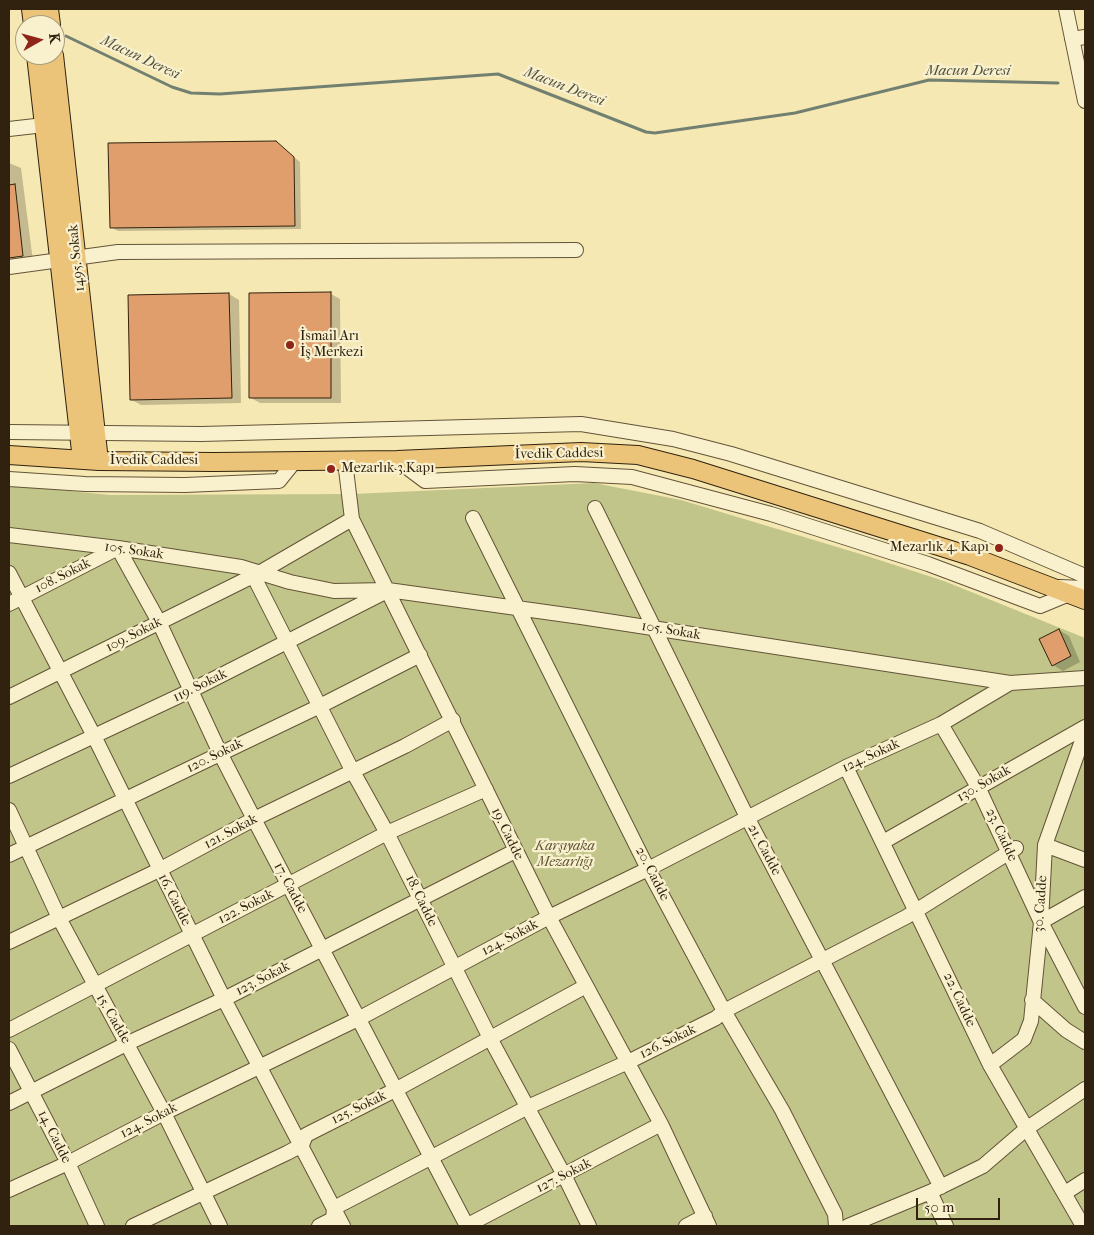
<!DOCTYPE html>
<html>
<head>
<meta charset="utf-8">
<style>
	body { margin:0 }
	#map { position:relative; width:1094px; height:1235px; overflow:hidden; background:#f6e8b3; font-family:"IM FELL French Canon",serif }
	canvas { display:block }
	.frame { position:absolute; inset:0; border:10px solid #30220e; pointer-events:none }
	.north { position:absolute; left:15px; top:15px; width:50px; height:50px; box-sizing:border-box; background:#f9f0ce; border:1px solid #a99e81; border-radius:50%; rotate:83deg; font-size:14px; font-weight:700; line-height:20px; text-align:center; color:#30220e }
	.north::after { content:''; display:block; margin:auto; width:18px; height:22px; background:#8f2418; clip-path:polygon(50% 0,100% 100%,50% 72%,0 100%) }
	.scale { position:absolute; left:916px; top:1198px; width:84px; height:22px; box-sizing:border-box; border:2px solid #30220e; border-top:0; padding-left:6px; font-size:15px; line-height:18px; white-space:nowrap; color:#30220e; -webkit-text-stroke:4px #f9f0ce; paint-order:stroke }
</style>
</head>
<body>
<div id="map">
<canvas width="1094" height="1235"></canvas>
<div class="frame"></div>
<div class="north">K</div>
<div class="scale">50 m</div>
</div>
<script>
const ctx = document.querySelector('canvas').getContext('2d');
ctx.lineJoin = 'round';
function paint(path, color) {
  ctx.fillStyle = color;
  ctx.fill(path, 'evenodd');
}
function poly(rows) {
  const path = new Path2D();
  for (const r of rows) {
    path.moveTo(r[0], r[1]);
    for (let i = 2; i < r.length; i += 2) path.lineTo(r[i], r[i + 1]);
  }
  return path;
}
function strokePath(path, color, width, dash) {
  ctx.strokeStyle = color;
  ctx.lineWidth = width;
  ctx.lineCap = dash ? 'butt' : 'round';
  ctx.setLineDash(dash || []);
  ctx.stroke(path);
}
function write(font, color, halo, rows, align = 'center') {
  ctx.font = font + ' "IM FELL French Canon",serif';
  ctx.lineWidth = 4.5;
  ctx.setLineDash([]);
  ctx.textBaseline = 'middle';
  ctx.strokeStyle = halo;
  ctx.fillStyle = color;
  for (const [text, x, y, turn = 0] of rows) {
    ctx.save();
    ctx.translate(x, y);
    ctx.rotate((+turn || 0) * Math.PI / 180);
    ctx.textAlign = isNaN(turn) ? turn : align;
    if (halo) ctx.strokeText(text, 0, 0);
    ctx.fillText(text, 0, 0);
    ctx.restore();
  }
}
const green = poly([
	[594,483,681,500,867,556,944,581,1085,638,1085,1226,9,1226,9,485,110,495,353,494]
]);
const shadow = poly([
	[276,142,300,162,301,229,118,231,111,227],
	[9,163,21,168,33,261,9,264],
	[229,294,239,300,241,403,141,405,132,400],
	[331,294,340,299,341,403,260,403,251,398],
	[1059,630,1069,636,1080,662,1063,671,1053,665]
]);
const stream = poly([
	[66,36,172,87,191,93,220,94,498,74,646,132,655,133,795,113,929,80,1058,83]
]);
const building = poly([
	[276,141,294,157,295,226,110,228,108,143,276,141],
	[15,184,23,256,9,258,9,185,15,184],
	[331,292,331,398,249,398,249,293,331,292],
	[229,293,232,398,130,400,128,295,229,293],
	[1059,629,1071,656,1052,666,1039,639,1059,629]
]);
const minor = poly([
	[1066,9,1085,101],
	[1072,39,1085,37],
	[9,129,44,125],
	[9,267,118,252,576,250],
	[9,432,201,434,581,424,673,439,731,454,980,531,1085,576],
	[397,460,425,481,575,474,632,477,771,514,928,564,1040,606,1069,594],
	[345,461,352,519,549,917,661,1124,709,1226],
	[9,479,85,484,185,485,279,481,295,461],
	[595,508,747,817,941,1187],
	[473,518,648,869,724,1011,782,1110,835,1214,836,1226],
	[9,535,118,548,241,567,290,582,334,591,388,590,581,617,1010,683,1085,678],
	[9,573,94,736,224,999,343,1226],
	[253,575,352,770,387,833,490,1038,564,1175,589,1226],
	[1059,587,1085,588],
	[9,604,118,548,159,622,220,753,254,819,467,1226],
	[9,697,259,573,352,519],
	[941,724,978,787,1041,922,1085,1007],
	[846,767,990,1065,1083,1226],
	[9,776,192,690,385,592],
	[9,810,59,918,164,1113,220,1226],
	[883,842,1085,727],
	[1045,845,1085,860],
	[9,855,320,706,420,655],
	[1041,922,1085,897],
	[9,942,159,870,254,819,405,746,453,720],
	[1032,1000,1066,1030,1085,1042],
	[9,1030,387,833,486,789],
	[9,1049,68,1163,97,1226],
	[990,1065,1024,1039,1031,1021,1041,922,1045,845,1085,732],
	[9,1103,128,1043,224,999,515,851],
	[9,1190,68,1163,164,1113,360,1018,549,917,648,869,846,767,941,724,1010,683],
	[930,1192,946,1226],
	[1065,1193,1085,1180],
	[133,1226,287,1153,302,1145,306,1135,397,1089,586,986],
	[319,1226,333,1219,334,1208,528,1107,628,1062,716,1018,724,1011,906,917,1016,848],
	[466,1226,661,1124],
	[686,1226,705,1216],
	[848,1226,930,1192,983,1166,1026,1129,1085,1089]
]);
const major = poly([
	[31,9,33,25],
	[49,9,51,25],
	[36,55,82,460],
	[54,55,99,461],
	[9,455,99,461,214,462,397,460,581,452,638,455,693,469,970,556,1085,600]
]);
const markers = [
	[290,345,5,"#8f2418"],
	[331,469,5,"#8f2418"],
	[999,548,5,"#8f2418"]
];
const streetNames = [
	["1495. Sokak",77,258,-96],
	["İvedik Caddesi",559,454,-1],
	["İvedik Caddesi",154,461],
	["105. Sokak",134,551,8],
	["108. Sokak",63,576,-27],
	["105. Sokak",671,631,9],
	["109. Sokak",134,635,-27],
	["119. Sokak",200,686,-26],
	["120. Sokak",215,756,-26],
	["124. Sokak",871,756,-25],
	["130. Sokak",984,784,-30],
	["121. Sokak",231,832,-28],
	["19. Cadde",507,834,64],
	["23. Cadde",1001,835,65],
	["21. Cadde",764,850,62],
	["20. Cadde",652,874,63],
	["17. Cadde",290,888,62],
	["16. Cadde",174,900,63],
	["18. Cadde",421,901,64],
	["30. Cadde",1041,904,-86],
	["122. Sokak",246,907,-27],
	["124. Sokak",510,938,-28],
	["123. Sokak",263,979,-27],
	["22. Cadde",959,1000,65],
	["15. Cadde",113,1019,60],
	["126. Sokak",668,1042,-26],
	["125. Sokak",359,1108,-26],
	["124. Sokak",149,1121,-27],
	["14. Cadde",54,1137,63],
	["127. Sokak",564,1176,-27]
];
const poiNames = [
	["İsmail Arı",300,337],
	["İş Merkezi",300,353],
	["Mezarlık 3.Kapı",341,469],
	["Mezarlık 4. Kapı",989,548,"right"]
];
const parkNames = [
	["Karşıyaka",565,847],
	["Mezarlığı",565,863]
];
const waterNames = [
	["Macun Deresi",140,58,25],
	["Macun Deresi",968,71],
	["Macun Deresi",564,87,21]
];
paint(green, '#c1c589');
paint(shadow, '#0003');
strokePath(stream, '#728071', 3);
paint(building, '#e19e6d');
strokePath(building, '#30220e', 1);
strokePath(minor, '#625437', 16);
strokePath(major, '#30220e', 20);
strokePath(minor, '#f9f0ce', 14);
strokePath(major, '#ebc47a', 18);
for (const [x, y, r, color] of markers) {
  const dot = new Path2D();
  dot.arc(x, y, r, 0, 2 * Math.PI);
  ctx.fillStyle = color;
  ctx.fill(dot);
  strokePath(dot, '#f9f0ce', 2);
}
write('14px', '#30220e', '#f9f0ce', streetNames);
write('14px', '#30220e', '#f9f0ce', poiNames, 'left');
write('italic 14px', '#5c5333', '#f9f0ce', parkNames);
write('italic 15px', '#515140', '#f9f0ce', waterNames);
</script>
</body>
</html>
